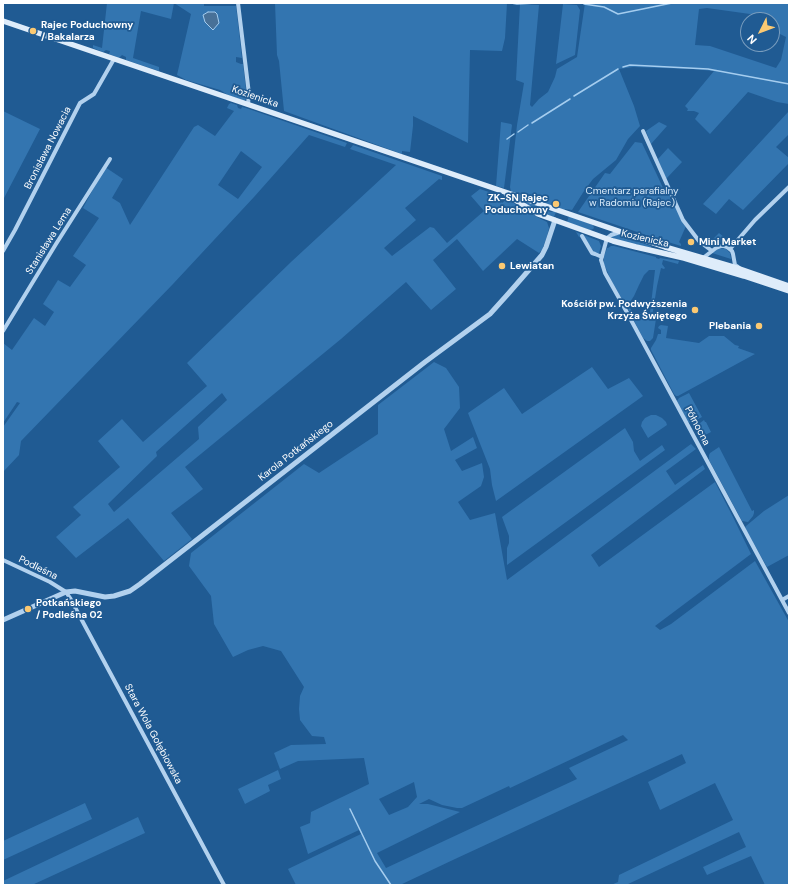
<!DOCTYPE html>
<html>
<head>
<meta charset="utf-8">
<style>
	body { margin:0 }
	#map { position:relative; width:792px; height:888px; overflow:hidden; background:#205b93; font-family:"DM Sans",sans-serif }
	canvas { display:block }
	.frame { position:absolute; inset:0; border:4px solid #fff; pointer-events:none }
	.north { position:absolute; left:740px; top:12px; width:40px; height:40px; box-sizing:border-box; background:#205b93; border:1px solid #799dbe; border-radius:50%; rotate:228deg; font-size:11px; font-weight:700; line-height:16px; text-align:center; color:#fff }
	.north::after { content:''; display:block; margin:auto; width:14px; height:18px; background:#fbc972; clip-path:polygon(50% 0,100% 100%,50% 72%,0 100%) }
</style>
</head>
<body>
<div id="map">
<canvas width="792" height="888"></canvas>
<div class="frame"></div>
<div class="north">N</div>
</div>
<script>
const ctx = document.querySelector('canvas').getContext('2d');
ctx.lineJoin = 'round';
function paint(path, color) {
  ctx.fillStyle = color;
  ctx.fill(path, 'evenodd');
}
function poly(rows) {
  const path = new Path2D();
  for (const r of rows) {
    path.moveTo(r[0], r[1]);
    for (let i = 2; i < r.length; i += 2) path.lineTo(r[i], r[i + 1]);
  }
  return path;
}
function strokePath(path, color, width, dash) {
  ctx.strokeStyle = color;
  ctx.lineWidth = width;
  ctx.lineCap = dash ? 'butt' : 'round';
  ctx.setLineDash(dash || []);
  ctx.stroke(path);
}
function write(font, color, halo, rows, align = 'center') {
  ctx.font = font + ' "DM Sans",sans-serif';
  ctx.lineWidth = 3.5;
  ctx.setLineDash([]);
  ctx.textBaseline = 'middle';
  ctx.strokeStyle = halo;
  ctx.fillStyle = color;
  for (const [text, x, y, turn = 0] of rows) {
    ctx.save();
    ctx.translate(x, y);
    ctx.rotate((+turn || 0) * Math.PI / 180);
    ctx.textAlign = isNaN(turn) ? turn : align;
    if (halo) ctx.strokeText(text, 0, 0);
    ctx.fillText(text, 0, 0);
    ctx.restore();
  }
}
const green = poly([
	[107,3,204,3,204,6,236,6,242,58,236,57,236,62,241,64,243,64,247,98,244,101,228,95,220,90,186,80,177,75,191,14,174,3,171,19,141,11,133,58,159,67,159,71,126,60,126,57,122,55,119,58,109,54,110,51,106,50,103,52,93,48,93,45,102,48],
	[275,3,507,3,505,38,502,51,470,50,468,143,413,116,413,126,410,152,402,151,402,154,284,111,279,61,277,55],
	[585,3,789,3,789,104,777,102,748,92,710,134,695,119,699,113,694,111,687,111,688,109,685,106,714,71,692,69,633,67,619,69,634,106,640,126,628,139,616,160,593,179,584,191,572,210,565,209,564,210,511,192,510,187,517,125,524,83,516,80,520,4,539,5,530,105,532,107,539,99,548,92,555,77,557,69,577,57],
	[707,8,750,14,761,20,772,20,772,30,786,37,781,60,776,68,710,46,695,45,699,9],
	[563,4,577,5,580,10,575,55,556,64],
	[231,103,237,105,238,108,241,109,242,107,246,108,347,143,345,147,309,135,254,197,173,284,21,441,19,455,3,472,3,427,20,403,17,402,3,423,3,343,12,350,34,318,45,326,54,312,43,304,58,280,70,287,86,265,73,256,99,218,83,208,105,167,123,179,112,198,120,203,130,225,194,127,198,125,215,136,234,111,227,108,229,104],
	[241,151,262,167,238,199,218,185],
	[3,111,40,129,3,200],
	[789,111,789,134,776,147,789,158,789,163,743,210,729,199,716,214,703,204],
	[501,122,511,124,512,125,504,188,496,186],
	[659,122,667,126,651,144,646,131],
	[635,142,642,143,664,190,670,191,670,197,673,199,686,226,679,242,681,244,681,246,655,238,578,212,605,173,610,174],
	[353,145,442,176,442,180,439,179,405,208,416,220,384,248,392,256,430,227,434,228,447,243,484,211,471,196,480,189,501,196,500,200,502,203,507,199,537,217,547,222,549,228,547,236,542,250,539,253,517,239,483,271,457,239,433,260,456,289,431,310,406,282,341,339,185,467,203,489,171,513,192,539,164,561,128,518,76,558,56,537,81,515,73,507,120,467,98,441,122,419,143,442,207,386,187,363,291,262,396,165,350,149],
	[222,393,227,400,198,427,199,439,114,512,108,504,157,456,156,452],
	[668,148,682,162,666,179,658,159],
	[526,202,540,206,541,209,551,212,554,211,556,212,554,217,537,212,525,203],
	[569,216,593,225,594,228,593,229,590,230,567,222],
	[576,232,599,241,601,246,599,253,596,253,594,252,583,235,579,237],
	[719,233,732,244,730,246,721,242,712,245,708,244],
	[615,235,619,235,651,246,651,248,624,242,610,237],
	[611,246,614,246,656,257,656,258,659,259,660,258,679,261,678,264,663,260,662,264,665,268,664,269,661,268,657,286,652,317,656,319,653,338,650,341,647,341,643,338,628,309,630,308,633,313,640,314,650,313,655,270,649,270,644,275,639,285,634,296,630,302,626,304,623,301,611,280,604,264,604,256,607,248,608,248],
	[719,248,726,249,730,253,731,259,712,253],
	[661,325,668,326,666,338,699,343,709,336,724,336,735,345,739,346,738,348,755,354,678,396,676,396,674,394,651,350,651,348,656,340,658,334,661,334,661,330,658,328,659,326],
	[434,362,446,368,459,387,460,408,444,429,451,451,473,437,477,448,455,460,462,471,482,463,484,477,481,486,458,502,470,520,495,513,507,580,691,444,696,449,666,471,675,485,703,465,705,469,591,555,599,567,715,482,733,517,751,554,655,626,660,630,671,624,755,561,789,622,789,885,765,885,751,856,707,875,703,867,746,847,739,832,626,885,611,885,618,882,619,875,733,820,715,783,660,810,648,782,686,763,682,754,455,859,400,885,296,885,288,869,361,834,359,830,308,854,300,827,310,823,311,812,369,784,364,758,298,761,280,769,274,753,291,745,326,744,324,737,312,736,300,720,299,709,300,696,304,687,281,651,263,646,248,650,233,657,214,624,211,596,189,566,191,553,304,464,319,473,378,434,378,405],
	[623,735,628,740,569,768,577,779,386,868,377,853,460,812,428,804,419,804,429,799,442,805,457,808,462,808,509,786,510,788],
	[414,782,417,797,408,807,389,815,379,799],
	[592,367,608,389,629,378,643,396,496,501,492,485,490,469,468,413,504,388,522,414],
	[689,393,702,417,691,423,688,422,677,401,679,398],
	[651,415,656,415,662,418,666,422,667,425,648,438,641,426,642,422,645,418],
	[704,420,705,422,706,422,711,432,705,435,703,435,698,425,700,423],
	[625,428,633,442,634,451,640,461,662,445,665,450,507,565,507,548,509,543,509,536,502,517],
	[719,447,752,511,754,510,754,513,753,516,748,522,742,521,709,460,709,455,710,453],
	[789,495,789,555,767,567,745,528,746,526,764,511],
	[278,770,281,779,268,785,270,791,245,804,238,789],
	[85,803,92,819,3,860,3,841],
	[138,817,145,833,32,885,3,885,3,881]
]);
const water = poly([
	[208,12,215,12,217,14,219,23,213,30,205,22,203,15,208,12]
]);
const stream = poly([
	[511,3,517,4,536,3],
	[584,4,604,7,618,14,672,3],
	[623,67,630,65,708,69,789,84],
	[574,96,618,69],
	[532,123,570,99],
	[518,132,528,125],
	[507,139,514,134],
	[350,809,375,861,391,885]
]);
const minor = poly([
	[238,3,249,94,248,104],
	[643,131,683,220,699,241,712,251],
	[620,232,611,235,607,238,601,260,605,273,624,307,789,613],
	[582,236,592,253,595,254,602,257],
	[730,249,755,220,789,187],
	[3,251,15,230,80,103,94,94,114,59],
	[703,258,716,248,721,246,724,246,727,247,732,251,733,254,735,265,738,267],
	[3,331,56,244,110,159],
	[3,560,50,582,66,592,70,598,224,885],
	[782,600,789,596]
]);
const tertiary = poly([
	[3,620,66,592,75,591,105,597,114,596,130,591,140,584,425,362,490,314,508,294,542,255,546,247,555,220]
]);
const secondary = poly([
	[3,21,502,191,665,247,740,269,789,286],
	[507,195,538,214,613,241,636,247,684,258,744,276,789,291]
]);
const markers = [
	[33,31,4,"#fbc972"],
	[556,204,4,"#fbc972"],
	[691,242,4,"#fbc972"],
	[502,266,4,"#fbc972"],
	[695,310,4,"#fbc972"],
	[759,326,4,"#fbc972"],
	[28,609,4,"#fbc972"]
];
const poiNames = [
	["Rajec Poduchowny",41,25],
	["/ Bakalarza",41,37],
	["ZK-SN Rajec",548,198,"right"],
	["Poduchowny",548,210,"right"],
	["Mini Market",699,242],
	["Lewiatan",510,266],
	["Kościół pw. Podwyższenia",687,304,"right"],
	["Krzyża Świętego",687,316,"right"],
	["Plebania",751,326,"right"],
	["Potkańskiego",36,603],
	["/ Podleśna 02",36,615]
];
const streetNames = [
	["Kozienicka",255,97,19],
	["Bronisława Nowacia",48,148,-63],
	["Kozienicka",645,239,13],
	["Stanisława Lema",49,241,-58],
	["Północna",697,426,62],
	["Karola Potkańskiego",296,451,-38],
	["Podleśna",38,568,26],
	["Stara Wola Gołębiowska",153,734,62]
];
const parkNames = [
	["Cmentarz parafialny",632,191],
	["w Radomiu (Rajec)",632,203]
];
paint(green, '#3375b0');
paint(water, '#487198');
strokePath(water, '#a5cdef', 1);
strokePath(stream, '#a5cdef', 1.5);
strokePath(minor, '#b2d1ee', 4);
strokePath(tertiary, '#b2d1ee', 5);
strokePath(secondary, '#deecfa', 5.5);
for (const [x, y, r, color] of markers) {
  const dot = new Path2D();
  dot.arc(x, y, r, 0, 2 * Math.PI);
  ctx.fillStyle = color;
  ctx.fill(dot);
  strokePath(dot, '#205b93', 1.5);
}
write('bold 10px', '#fff', '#205b93', poiNames, 'left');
write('10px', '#fff', '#205b93', streetNames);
write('10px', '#d7eafa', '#205b93', parkNames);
</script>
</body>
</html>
